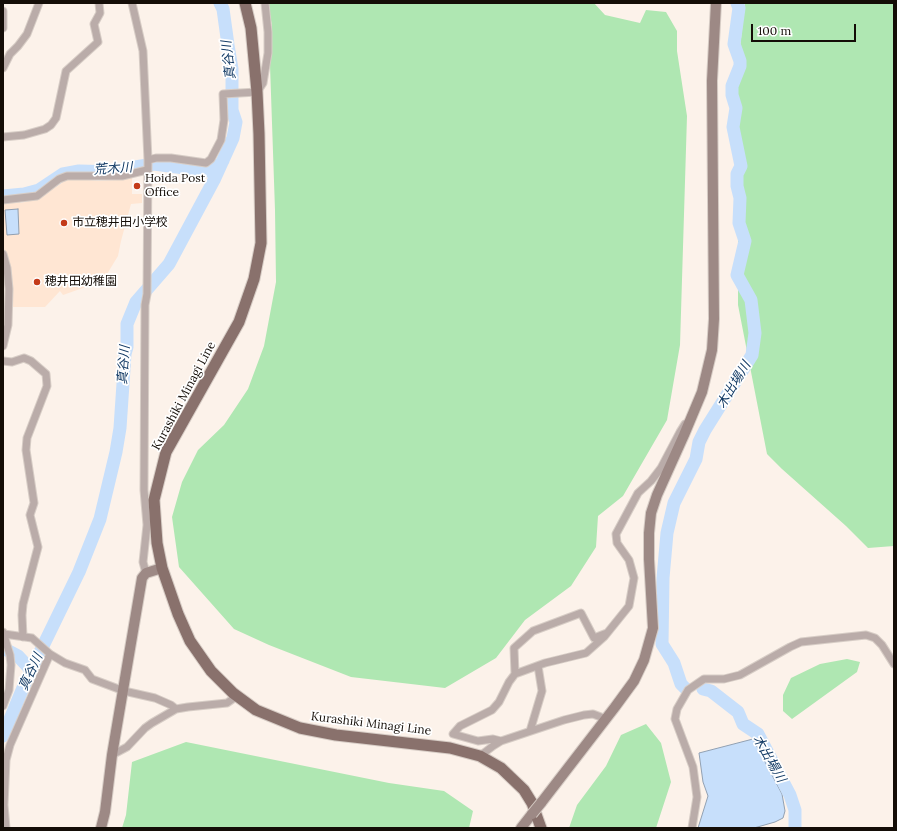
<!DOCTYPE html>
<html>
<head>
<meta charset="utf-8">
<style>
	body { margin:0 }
	#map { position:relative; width:897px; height:831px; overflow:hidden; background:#fcf2ea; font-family:Lora,serif }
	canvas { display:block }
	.frame { position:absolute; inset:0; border:4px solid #140d07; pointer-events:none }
	.scale { position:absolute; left:751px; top:24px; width:105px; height:18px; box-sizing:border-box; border:2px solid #140d07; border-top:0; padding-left:5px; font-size:12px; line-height:14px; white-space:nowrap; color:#140d07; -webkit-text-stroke:3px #fff; paint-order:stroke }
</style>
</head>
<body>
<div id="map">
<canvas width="897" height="831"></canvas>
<div class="frame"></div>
<div class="scale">100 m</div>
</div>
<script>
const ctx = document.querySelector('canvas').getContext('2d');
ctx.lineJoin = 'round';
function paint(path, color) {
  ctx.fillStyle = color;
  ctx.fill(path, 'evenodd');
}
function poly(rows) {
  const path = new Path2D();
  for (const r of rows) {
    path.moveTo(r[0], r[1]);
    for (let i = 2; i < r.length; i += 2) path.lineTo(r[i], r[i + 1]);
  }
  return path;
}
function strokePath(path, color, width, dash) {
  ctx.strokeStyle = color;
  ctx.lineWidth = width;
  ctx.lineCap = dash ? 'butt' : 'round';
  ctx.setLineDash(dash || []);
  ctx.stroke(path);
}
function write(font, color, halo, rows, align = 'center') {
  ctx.font = font + ' Lora,"Noto Sans JP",serif';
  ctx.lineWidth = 3.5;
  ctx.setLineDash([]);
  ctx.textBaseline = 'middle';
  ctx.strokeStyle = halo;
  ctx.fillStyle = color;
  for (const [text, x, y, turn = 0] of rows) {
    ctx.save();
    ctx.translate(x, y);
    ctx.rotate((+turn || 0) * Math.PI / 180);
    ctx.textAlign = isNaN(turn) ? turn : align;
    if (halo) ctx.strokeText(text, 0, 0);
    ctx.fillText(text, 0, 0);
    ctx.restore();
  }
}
const built = poly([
	[132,177,132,194,142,194,142,203,131,204,121,241,118,256,107,274,99,280,96,281,97,283,63,295,60,291,45,307,13,307,11,272,3,246,3,204,19,202,21,203,40,198,63,181,67,180,78,179,98,181,117,180]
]);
const green = poly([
	[268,3,594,3,605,15,640,23,646,10,666,12,677,31,677,51,687,116,680,345,667,420,623,496,598,516,596,547,571,586,525,620,496,658,445,688,351,677,269,645,234,629,179,567,172,517,182,482,198,450,224,425,248,389,264,346,276,282,275,210,270,65,272,26],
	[745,3,894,3,894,546,868,548,846,526,782,469,767,454,738,305,738,65],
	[847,659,860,662,857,672,792,719,783,711,783,695,791,678,820,664],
	[646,724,661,743,671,782,656,828,569,828,577,805,606,766,621,735],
	[186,742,389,783,444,791,473,811,469,828,122,828,126,815,132,762]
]);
const water = poly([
	[18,209,19,234,7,235,5,210,18,209],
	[753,739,782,794,785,811,783,818,775,822,754,828,698,828,708,796,703,782,699,753,753,739]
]);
const river = poly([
	[3,196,24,194,39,190,63,174,79,171,118,172,135,167,154,164,207,171,220,164,223,161],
	[3,648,18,656,31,670],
	[685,688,681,684,674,663,662,644,663,578,667,533,674,503,696,459,699,442,705,430,752,355,755,333,751,300,737,275,745,241,739,223,740,198,737,186,737,174,741,166,733,127,736,108,732,95,732,86,740,66,740,61,734,44,739,8,737,3],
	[703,689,711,691,738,712,743,724,758,734,790,795,795,810,795,828],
	[3,736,25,683,79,572,100,519,116,452,120,428,125,354,127,347,127,324,136,302,169,264,214,180,233,138,236,122,232,110,232,69,228,45,223,9,220,3]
]);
const street = poly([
	[132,3,143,51,148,160,147,294,145,305,144,490,147,525,143,562,146,573],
	[3,11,3,28],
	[3,68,10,54,18,46,27,34,39,3],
	[3,137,24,135,45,129,51,125,56,118,66,71,98,42,94,24,100,13,99,3],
	[148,160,156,158,171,158,206,163,211,159,221,140,224,120,223,94,257,92,263,83,268,53,268,32,265,3],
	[3,200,37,196,59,179,67,176,122,176,147,170],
	[3,254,7,268,9,289,8,325,3,346],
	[3,361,12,362,24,358,31,361,46,374,47,386,27,438,26,450,34,503,30,515,38,547,23,604,22,615,23,637],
	[4,634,32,638,50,654,65,663,85,670,92,679,124,691,155,698,171,705,176,709],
	[515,674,514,648,533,631,581,613,594,638,607,633],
	[3,706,9,690,11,665,10,655,3,632],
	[530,731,542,691,538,666],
	[501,741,493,739,478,741,453,734,460,726,492,710,499,702,509,682,515,674,545,663,586,653,604,637,629,606,634,578,629,560,617,543,616,534,638,493,651,481,661,468,680,432,685,424],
	[112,755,127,747,145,728,152,723,176,709,188,707,227,703,237,696],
	[480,756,493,746,501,741,564,720,584,715,593,714,606,719],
	[6,828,4,805,6,760,10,745,50,654],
	[692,828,697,797,693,767,675,719,677,709,688,690,704,679,724,679,740,675,790,647,801,642,866,635,875,638,882,645,894,664]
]);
const secondary = poly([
	[541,803,615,707,634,681,644,660,653,628,649,559,649,533,651,513,657,495,684,435,702,392,712,350,714,319,712,81,716,3],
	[101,828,105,812,112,755,142,578,146,573,162,568],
	[521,828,532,814]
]);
const primary = poly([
	[245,3,251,28,257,92,259,134,261,243,254,279,239,322,166,452,154,500,157,543,162,568,178,614,190,641,211,671,233,693,256,710,300,728,336,735,450,748,480,756,501,768,524,790,532,803,541,828]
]);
const secondaryBridge = poly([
	[532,814,541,803]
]);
const markers = [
	[137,186,4,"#c43a18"],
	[64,223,4,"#c43a18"],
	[37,282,4,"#c43a18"]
];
const poiNames = [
	["Hoida Post",145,179],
	["Office",145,193],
	["市立穂井田小学校",72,223],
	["穂井田幼稚園",45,282]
];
const streetNames = [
	["Kurashiki Minagi Line",184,396,-62],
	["Kurashiki Minagi Line",371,724,7]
];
const waterNames = [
	["真谷川",229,60,-97],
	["荒木川",113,169,-4],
	["真谷川",124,365,-86],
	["木出場川",734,385,-59],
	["真谷川",31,672,-65],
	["木出場川",769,759,60]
];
paint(built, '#ffe6d3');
paint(green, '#afe7b2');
paint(water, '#c7dffb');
strokePath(water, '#91a0b2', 1);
strokePath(river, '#c7dffb', 13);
strokePath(street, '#d7cdc6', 9);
strokePath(secondary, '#d7cdc6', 12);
strokePath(primary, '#d7cdc6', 13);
strokePath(street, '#baaca9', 7);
strokePath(secondary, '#9d8985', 10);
strokePath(primary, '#89716c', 11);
strokePath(secondaryBridge, '#d7cdc6', 12, []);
strokePath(secondaryBridge, '#9d8985', 10);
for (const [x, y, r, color] of markers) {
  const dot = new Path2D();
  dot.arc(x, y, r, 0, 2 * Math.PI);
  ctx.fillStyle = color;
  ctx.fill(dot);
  strokePath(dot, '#fff', 1.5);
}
write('12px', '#140d07', '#fff', poiNames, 'left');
write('12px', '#140d07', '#fff', streetNames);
write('italic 13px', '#123a65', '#fff', waterNames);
</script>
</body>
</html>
